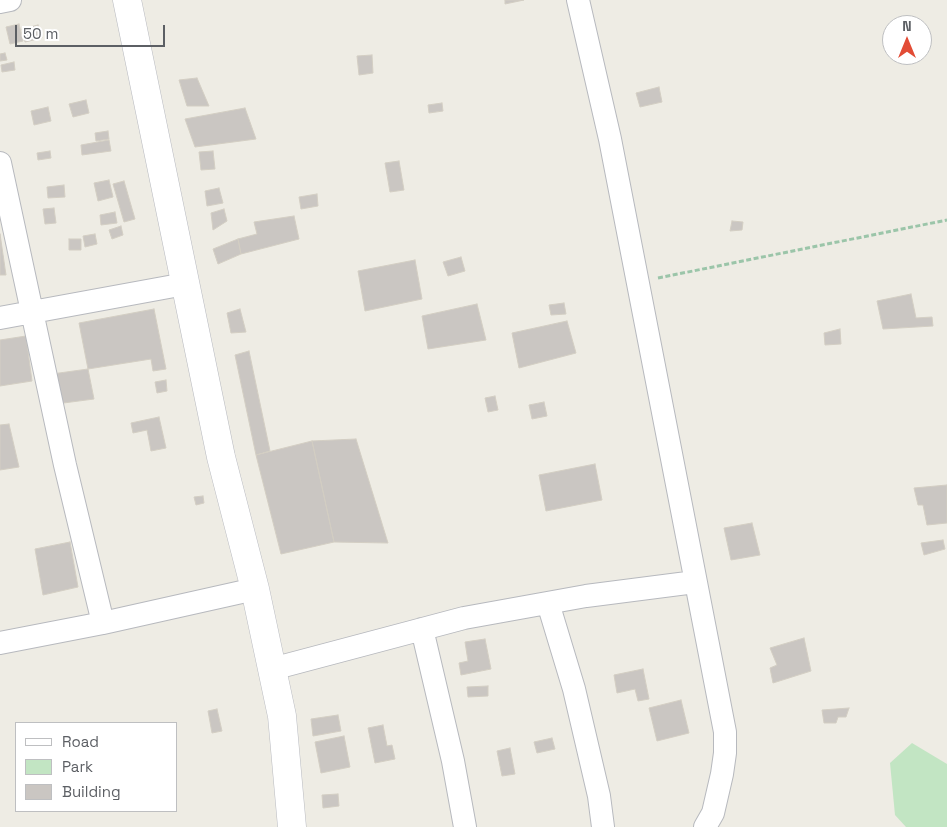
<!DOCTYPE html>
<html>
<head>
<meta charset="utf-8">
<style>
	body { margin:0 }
	#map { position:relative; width:947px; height:827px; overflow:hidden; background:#eeece4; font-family:"Space Grotesk",sans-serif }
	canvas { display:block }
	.legend { position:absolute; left:15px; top:722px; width:162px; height:90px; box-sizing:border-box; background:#fff; border:1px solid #bebfc1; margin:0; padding:6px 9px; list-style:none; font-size:15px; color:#5c5f64 }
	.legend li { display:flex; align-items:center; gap:10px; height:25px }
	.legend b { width:25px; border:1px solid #bebfc1 }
	.north { position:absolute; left:882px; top:15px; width:50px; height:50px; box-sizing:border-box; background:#fff; border:1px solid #bebfc1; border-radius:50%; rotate:0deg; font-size:14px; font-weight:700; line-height:20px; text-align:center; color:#5c5f64 }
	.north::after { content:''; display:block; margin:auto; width:18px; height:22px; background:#e24c36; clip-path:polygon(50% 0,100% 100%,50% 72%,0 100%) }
	.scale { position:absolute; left:15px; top:25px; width:150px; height:22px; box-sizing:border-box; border:2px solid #5c5f64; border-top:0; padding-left:6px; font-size:15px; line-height:18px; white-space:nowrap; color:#5c5f64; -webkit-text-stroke:4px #fff; paint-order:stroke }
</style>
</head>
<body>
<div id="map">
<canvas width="947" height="827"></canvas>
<ul class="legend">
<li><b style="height:6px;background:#fff"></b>Road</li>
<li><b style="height:14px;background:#c2e5c3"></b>Park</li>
<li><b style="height:14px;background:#cac6c2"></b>Building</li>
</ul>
<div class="north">N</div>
<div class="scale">50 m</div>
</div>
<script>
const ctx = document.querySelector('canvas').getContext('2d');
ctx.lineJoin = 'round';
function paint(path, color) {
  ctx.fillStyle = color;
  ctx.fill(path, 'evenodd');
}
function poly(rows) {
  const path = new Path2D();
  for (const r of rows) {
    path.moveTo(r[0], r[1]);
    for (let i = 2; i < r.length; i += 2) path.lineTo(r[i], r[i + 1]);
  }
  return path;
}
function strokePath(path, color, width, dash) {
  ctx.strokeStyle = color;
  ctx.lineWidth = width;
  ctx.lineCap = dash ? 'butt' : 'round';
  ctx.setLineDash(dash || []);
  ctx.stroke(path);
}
const green = poly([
	[912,743,947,764,947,827,906,827,895,815,890,763]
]);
const building = poly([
	[505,0,524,0,505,4,505,0],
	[19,24,23,41,10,44,6,27,19,24],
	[38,25,42,38,25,42,22,29,38,25],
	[5,53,7,60,0,61,0,54,5,53],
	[372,55,373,73,359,75,357,56,372,55],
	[14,62,15,70,2,72,1,65,14,62],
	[197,78,209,106,187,106,179,80,197,78],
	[659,87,662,102,640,107,636,93,659,87],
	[86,100,89,113,73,117,69,104,86,100],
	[442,103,443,111,429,113,428,105,442,103],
	[48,107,51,121,34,125,31,111,48,107],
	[245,108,256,139,195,147,185,119,245,108],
	[108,131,109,139,96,141,95,133,108,131],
	[109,140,111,151,82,155,81,145,109,140],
	[50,151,51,158,38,160,37,153,50,151],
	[213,151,215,169,201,170,199,152,213,151],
	[399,161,404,190,390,192,385,163,399,161],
	[109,180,113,197,98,201,94,183,109,180],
	[124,181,135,219,124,222,113,184,124,181],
	[64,185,65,197,48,198,47,187,64,185],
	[219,188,223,203,207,206,205,191,219,188],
	[317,194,318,206,301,209,299,197,317,194],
	[54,208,56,223,45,224,43,209,54,208],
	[224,209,227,221,213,230,211,213,224,209],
	[115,212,117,223,101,225,100,215,115,212],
	[294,216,299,239,241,254,238,239,257,234,254,222,294,216],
	[732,221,743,222,742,230,730,231,732,221],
	[121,226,123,235,112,239,109,230,121,226],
	[0,234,6,275,0,275,0,234],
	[95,234,97,244,85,247,83,236,95,234],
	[69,239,81,239,81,250,69,250,69,239],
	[238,239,241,254,218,264,213,249,238,239],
	[461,257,465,271,448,276,443,262,461,257],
	[415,260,422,299,365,311,358,271,415,260],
	[911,294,916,318,932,317,933,326,883,329,877,301,911,294],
	[564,303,566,314,551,315,549,305,564,303],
	[477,304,486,340,428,349,422,316,477,304],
	[154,309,166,369,153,371,151,359,88,369,79,323,154,309],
	[240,309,246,332,231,333,227,313,240,309],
	[567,321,576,353,519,368,512,333,567,321],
	[840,329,841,344,825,345,824,333,840,329],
	[26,336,32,381,0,386,0,340,26,336],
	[249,351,270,451,256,455,235,355,249,351],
	[88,369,94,399,56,404,52,374,88,369],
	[166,380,167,391,157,393,155,382,166,380],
	[495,396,498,410,488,412,485,398,495,396],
	[544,402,547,416,532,419,529,405,544,402],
	[159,417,166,448,151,451,147,430,133,433,131,423,159,417],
	[9,424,19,467,0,470,0,425,9,424],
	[356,439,388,543,334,542,312,441,356,439],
	[312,441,334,542,281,554,256,455,312,441],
	[595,464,602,500,546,511,539,475,595,464],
	[947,485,947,523,927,525,923,505,918,505,914,488,947,485],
	[203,496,204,503,196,505,194,497,203,496],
	[752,523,760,555,731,560,724,528,752,523],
	[943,540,945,549,924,555,921,543,943,540],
	[70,542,78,587,43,595,35,549,70,542],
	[804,638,811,671,773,683,770,668,777,665,770,648,804,638],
	[485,639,491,669,461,675,459,663,468,661,465,642,485,639],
	[643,669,649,699,638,701,635,689,617,693,614,675,643,669],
	[488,686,488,696,468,697,467,687,488,686],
	[681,700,689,733,657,741,649,708,681,700],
	[849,708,846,717,838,717,836,723,824,723,822,710,849,708],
	[217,709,222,731,212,733,208,711,217,709],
	[338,715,341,731,313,736,311,719,338,715],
	[383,725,387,746,392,745,395,759,375,763,368,728,383,725],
	[344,736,350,767,321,773,315,742,344,736],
	[552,738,555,749,537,753,534,742,552,738],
	[510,748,515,774,502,776,497,751,510,748],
	[338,794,339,806,323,808,322,795,338,794]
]);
const path = poly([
	[658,278,947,220]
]);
const street = poly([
	[578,0,610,139,725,732,725,753,722,774,713,813,705,827],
	[0,2,10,0],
	[0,163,65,465,103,623],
	[0,318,185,284],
	[548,603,574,689,599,796,603,827],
	[422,629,453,761,465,827],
	[0,643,103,623,255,589],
	[272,669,464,618,586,596,695,582]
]);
const secondary = poly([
	[127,0,221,457,255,589,282,716,292,827]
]);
paint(green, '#c2e5c3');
paint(building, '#cac6c2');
strokePath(building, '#d3cec3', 1);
strokePath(street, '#b7b9be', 24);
strokePath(secondary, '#b8bac0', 29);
strokePath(path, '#9bc5a9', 3, [5, 2.5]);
strokePath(street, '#fff', 22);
strokePath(secondary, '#fff', 28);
</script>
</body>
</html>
